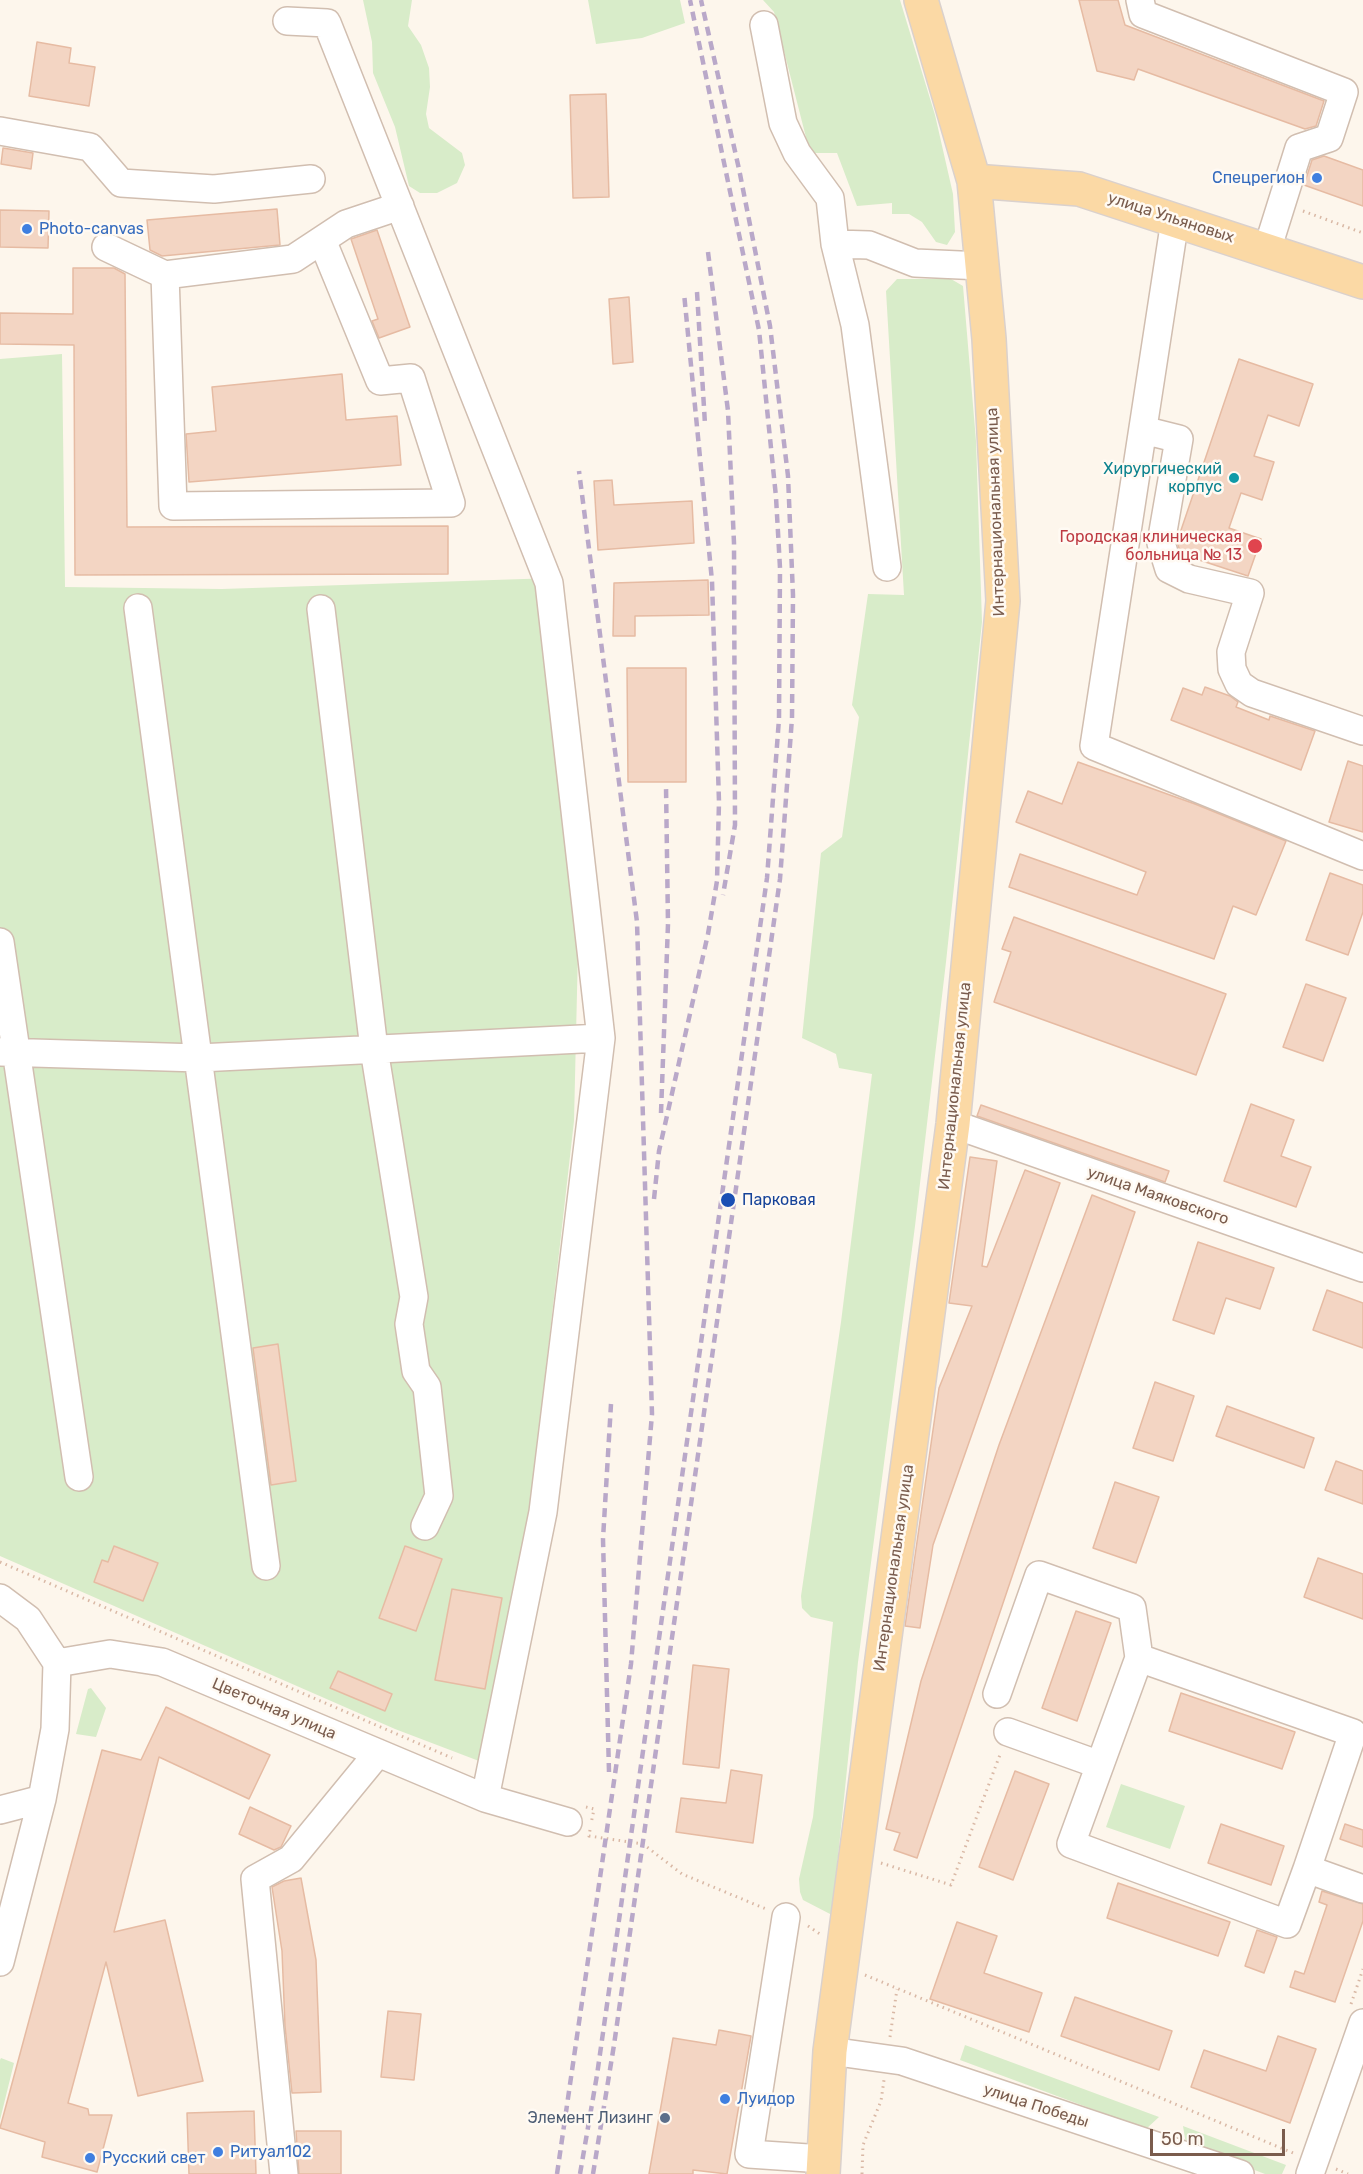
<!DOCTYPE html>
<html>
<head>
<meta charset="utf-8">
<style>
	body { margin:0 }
	#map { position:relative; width:1363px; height:2174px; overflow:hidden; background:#fdf6ec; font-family:Rubik,sans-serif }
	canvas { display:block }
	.scale { position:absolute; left:1150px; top:2129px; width:135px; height:27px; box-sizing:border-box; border:3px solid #7a5c4d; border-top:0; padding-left:8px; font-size:18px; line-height:21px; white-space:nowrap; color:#7a5c4d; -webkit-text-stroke:4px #fffaf3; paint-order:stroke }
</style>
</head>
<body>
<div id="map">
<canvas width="1363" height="2174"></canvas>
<div class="scale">50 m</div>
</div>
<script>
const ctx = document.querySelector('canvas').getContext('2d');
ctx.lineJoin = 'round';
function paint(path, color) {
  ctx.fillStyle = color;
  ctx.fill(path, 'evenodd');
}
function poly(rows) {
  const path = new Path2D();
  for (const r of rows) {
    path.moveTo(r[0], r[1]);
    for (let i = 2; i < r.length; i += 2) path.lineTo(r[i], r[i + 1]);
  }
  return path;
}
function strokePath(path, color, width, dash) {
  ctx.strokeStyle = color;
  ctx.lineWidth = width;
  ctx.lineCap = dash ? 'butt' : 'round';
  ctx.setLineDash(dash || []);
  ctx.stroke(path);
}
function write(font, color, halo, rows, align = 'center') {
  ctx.font = font + ' Rubik,sans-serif';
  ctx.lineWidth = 5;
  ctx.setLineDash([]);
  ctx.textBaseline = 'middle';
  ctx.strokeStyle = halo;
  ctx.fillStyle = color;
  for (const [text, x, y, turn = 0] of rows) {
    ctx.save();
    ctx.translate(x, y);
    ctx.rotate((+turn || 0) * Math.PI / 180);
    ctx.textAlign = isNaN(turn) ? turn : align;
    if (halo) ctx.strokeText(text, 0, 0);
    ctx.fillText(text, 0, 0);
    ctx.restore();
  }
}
const green = poly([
	[363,0,412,0,408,26,421,45,429,68,430,87,426,114,429,128,462,153,465,165,457,183,437,193,420,193,409,186,395,127,373,73,372,42],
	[588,0,680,0,685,23,642,38,596,44],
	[763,0,900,0,935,115,953,194,955,232,947,245,936,242,922,222,909,214,892,214,892,203,857,206,837,153,810,153,774,12],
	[897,279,951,279,963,286,976,441,982,622,946,962,915,1226,858,1662,832,1915,803,1900,800,1892,799,1879,813,1817,833,1622,811,1617,802,1608,801,1596,841,1322,872,1074,839,1068,836,1054,802,1038,821,853,842,837,859,717,852,705,868,594,904,595,886,291],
	[62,354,65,587,222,589,554,578,580,864,574,1121,530,1509,479,1761,395,1729,0,1556,0,359],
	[91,1688,106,1708,96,1737,76,1734,88,1689],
	[1121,1784,1185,1806,1170,1849,1106,1827],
	[965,2045,1159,2117,1146,2129,960,2060],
	[1,2058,14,2063,0,2120,0,2060],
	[1183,2126,1286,2165,1282,2174,1265,2174,1186,2144]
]);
const building = poly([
	[1079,0,1118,0,1125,25,1324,101,1316,126,1305,129,1138,69,1134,80,1097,71,1079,0],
	[37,42,71,48,69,63,95,67,89,106,29,96,37,42],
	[606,94,609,197,573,198,570,95,606,94],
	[3,148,33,153,31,169,1,164,3,148],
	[1324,156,1363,170,1363,206,1304,185,1312,160,1324,156],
	[277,209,280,245,162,256,150,250,147,220,277,209],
	[0,210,49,211,48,248,0,247,0,210],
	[377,230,410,327,379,338,372,321,378,319,351,239,377,230],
	[73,268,114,268,125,274,127,527,448,526,448,574,75,575,74,345,0,344,0,313,73,314,73,268],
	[629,297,633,362,613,364,609,299,629,297],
	[1239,359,1313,384,1299,426,1268,415,1254,456,1274,462,1262,500,1241,493,1229,528,1261,539,1248,576,1181,554,1177,542,1239,359],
	[342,374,346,420,397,416,401,465,189,482,186,434,216,431,212,387,342,374],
	[612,480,614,505,692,501,694,543,598,550,594,481,612,480],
	[708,580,709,615,635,616,635,636,613,636,614,583,708,580],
	[627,668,686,668,686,782,628,782,627,668],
	[1205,687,1230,696,1238,702,1236,707,1269,720,1270,716,1315,731,1301,770,1171,720,1183,688,1202,695,1205,687],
	[1348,761,1363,766,1363,832,1329,822,1348,761],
	[1078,762,1195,804,1286,841,1256,915,1233,906,1214,959,1009,887,1020,854,1137,895,1146,872,1016,822,1028,791,1062,804,1078,762],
	[1330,873,1363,885,1363,912,1348,955,1306,940,1330,873],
	[1014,917,1226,994,1196,1075,994,1002,1011,952,1002,949,1014,917],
	[1306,984,1346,998,1323,1061,1283,1047,1306,984],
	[1251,1104,1294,1120,1281,1156,1311,1167,1296,1207,1224,1181,1251,1104],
	[981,1105,1169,1171,1165,1182,977,1116,981,1105],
	[970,1157,997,1161,982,1266,987,1267,1025,1170,1060,1183,933,1545,920,1628,905,1626,939,1388,972,1306,949,1303,970,1157],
	[1092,1195,1135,1212,917,1858,894,1850,900,1833,886,1829,921,1681,999,1445,1092,1195],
	[1198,1242,1274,1268,1260,1309,1226,1298,1214,1334,1173,1320,1198,1242],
	[1327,1290,1363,1303,1363,1348,1313,1330,1327,1290],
	[278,1344,296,1481,271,1485,253,1348,278,1344],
	[1155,1382,1194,1396,1173,1461,1133,1448,1155,1382],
	[1227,1406,1314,1438,1304,1468,1216,1436,1227,1406],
	[1336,1461,1363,1471,1363,1504,1325,1490,1336,1461],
	[1115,1482,1159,1497,1136,1563,1093,1548,1115,1482],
	[114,1546,158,1563,143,1601,94,1582,102,1560,108,1562,114,1546],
	[405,1546,442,1559,416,1631,379,1618,405,1546],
	[1318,1558,1363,1574,1363,1619,1304,1597,1318,1558],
	[452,1589,502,1598,485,1689,435,1680,452,1589],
	[1076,1611,1111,1623,1077,1721,1042,1708,1076,1611],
	[693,1665,729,1669,719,1768,683,1764,693,1665],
	[338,1671,392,1694,385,1711,330,1688,338,1671],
	[1181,1693,1295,1732,1282,1769,1169,1731,1181,1693],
	[166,1707,270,1755,249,1799,159,1757,114,1932,165,1920,203,2081,138,2096,106,1962,68,2103,88,2109,89,2115,112,2115,97,2172,42,2157,45,2142,0,2128,102,1750,141,1760,166,1707],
	[731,1770,762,1775,753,1843,676,1832,681,1798,726,1803,731,1770],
	[1015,1771,1049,1784,1013,1880,979,1867,1015,1771],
	[250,1807,291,1826,281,1847,274,1850,239,1834,250,1807],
	[1221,1824,1284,1846,1271,1885,1208,1863,1221,1824],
	[1345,1824,1363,1830,1363,1847,1340,1839,1345,1824],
	[301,1878,316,1960,321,2092,292,2093,285,2026,282,1951,272,1887,284,1881,301,1878],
	[1118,1883,1230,1922,1218,1956,1107,1918,1118,1883],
	[1322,1891,1363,1904,1363,1921,1335,2002,1290,1987,1295,1971,1304,1974,1327,1905,1319,1902,1322,1891],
	[957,1922,997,1936,984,1973,1042,1993,1029,2032,930,1999,957,1922],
	[1257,1930,1277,1937,1264,1973,1245,1966,1257,1930],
	[1075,1997,1172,2031,1159,2070,1061,2036,1075,1997],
	[388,2011,421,2014,414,2080,381,2077,388,2011],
	[719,2030,751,2036,727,2174,693,2170,693,2174,649,2174,673,2038,716,2045,719,2030],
	[1278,2036,1316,2049,1290,2123,1191,2087,1204,2050,1266,2071,1278,2036],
	[254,2111,256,2174,189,2174,187,2113,254,2111],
	[296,2131,341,2131,341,2174,299,2174,296,2131]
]);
const path = poly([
	[1303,211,1363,233],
	[0,1562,452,1758],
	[586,1807,594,1809,591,1824],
	[590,1830,589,1836,643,1844,682,1874,766,1909],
	[881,1863,951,1885,1001,1752],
	[808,1926,820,1934],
	[865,1975,1293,2153],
	[1351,2004,1363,1969],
	[890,2037,897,1989],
	[1336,2169,1348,2174],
	[862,2174,863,2145,881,2101,884,2080]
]);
const minor = poly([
	[1140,0,1143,14,1344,92,1329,138,1299,148,1267,250],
	[287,21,327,23,549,583,601,1038,543,1512,485,1798],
	[764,25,783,123,797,153,830,198,835,244,855,325,887,567],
	[0,131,90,147,121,183,214,189,311,179],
	[1175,220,1094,746,1363,856],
	[835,244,869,245,915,263,982,266],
	[106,247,165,275,293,259,346,224,400,206],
	[165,275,173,506,451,503,411,378,380,381,322,240],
	[1143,430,1179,439,1161,543,1169,569,1189,579,1250,593,1231,652,1232,669,1239,684,1252,693,1363,731],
	[138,608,266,1566],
	[321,609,374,1049,414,1297,409,1324,416,1371,427,1387,439,1496,425,1526],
	[0,942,79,1477],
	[0,1052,199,1058,601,1038],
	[953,1124,1363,1268],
	[0,1598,28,1619,57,1663],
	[1139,1658,1071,1844,1287,1924,1307,1869],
	[57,1663,110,1654,162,1662,485,1798,568,1822],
	[997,1694,1039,1575,1132,1608,1139,1658,1353,1733,1307,1869,1363,1889],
	[1008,1732,1100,1765],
	[0,1810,42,1799],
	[786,1917,749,2154,823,2159],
	[0,1962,42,1799,55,1729,57,1663],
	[830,2051,902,2061,1240,2174],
	[284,2174,255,1879,291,1859,378,1753],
	[1310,2174,1363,2023]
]);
const major = poly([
	[974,181,1079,189,1363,282],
	[823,2174,830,2051,953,1124,1003,601,989,339,974,181,921,0]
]);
const rail = poly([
	[708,252,728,411,734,543,735,825,723,895],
	[697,292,705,424],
	[661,1113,668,924,666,786],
	[654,1199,659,1151,708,934,717,881,719,802,712,581,684,293],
	[609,1772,603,1539,611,1404],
	[557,2174,631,1664,652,1414,637,922,579,471],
	[580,2174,597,2075,767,878,779,719,780,568,776,497,759,330,690,0],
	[593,2174,614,2045,780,879,792,718,793,595,788,476,770,326,739,169,701,0]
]);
const markers = [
	[1317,178,6,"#3f7fe0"],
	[27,229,6,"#3f7fe0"],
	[1234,478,6,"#0f9aa8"],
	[1255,546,8,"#e0444e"],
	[728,1200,8,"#1a4fb4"],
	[725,2099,6,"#3f7fe0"],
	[665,2118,6,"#5c6f8a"],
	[218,2152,6,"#3f7fe0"],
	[90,2158,6,"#3f7fe0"]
];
const shopNames = [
	["Спецрегион",1305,178,"right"],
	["Photo-canvas",39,229],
	["Луидор",737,2099],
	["Ритуал102",230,2152],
	["Русский свет",102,2158]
];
const streetNames = [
	["улица Ульяновых",1171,218,18],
	["Интернациональная улица",996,512,-92],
	["Интернациональная улица",955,1086,-84],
	["улица Маяковского",1158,1196,19],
	["Интернациональная улица",894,1568,-82],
	["Цветочная улица",274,1709,23],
	["улица Победы",1036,2106,18]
];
const cultureNames = [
	["Хирургический",1222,469],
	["корпус",1222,487]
];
const healthNames = [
	["Городская клиническая",1242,537],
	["больница № 13",1242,555]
];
const transitNames = [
	["Парковая",742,1200]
];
const serviceNames = [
	["Элемент Лизинг",653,2118]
];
paint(green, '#d8ecc9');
paint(building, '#f3d5c3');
strokePath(building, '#e6bba3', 1.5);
strokePath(minor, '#d1beb0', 30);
strokePath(major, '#dad1cd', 36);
strokePath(path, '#d9b8a5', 3, [1.5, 4.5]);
strokePath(minor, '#fff', 27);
strokePath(major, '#fbd9a5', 33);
strokePath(rail, '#b9a8c9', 4.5, [9, 6]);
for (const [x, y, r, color] of markers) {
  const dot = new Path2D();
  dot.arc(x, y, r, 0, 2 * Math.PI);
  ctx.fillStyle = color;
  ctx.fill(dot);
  strokePath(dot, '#fffaf3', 2);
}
write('16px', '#366cbe', '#fffaf3', shopNames, 'left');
write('16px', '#7a5c4d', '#fffaf3', streetNames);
write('16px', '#0d838f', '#fffaf3', cultureNames, 'right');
write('16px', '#be3a42', '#fffaf3', healthNames, 'right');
write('16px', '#164399', '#fffaf3', transitNames, 'left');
write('16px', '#4e5e75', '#fffaf3', serviceNames, 'right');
</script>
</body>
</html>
